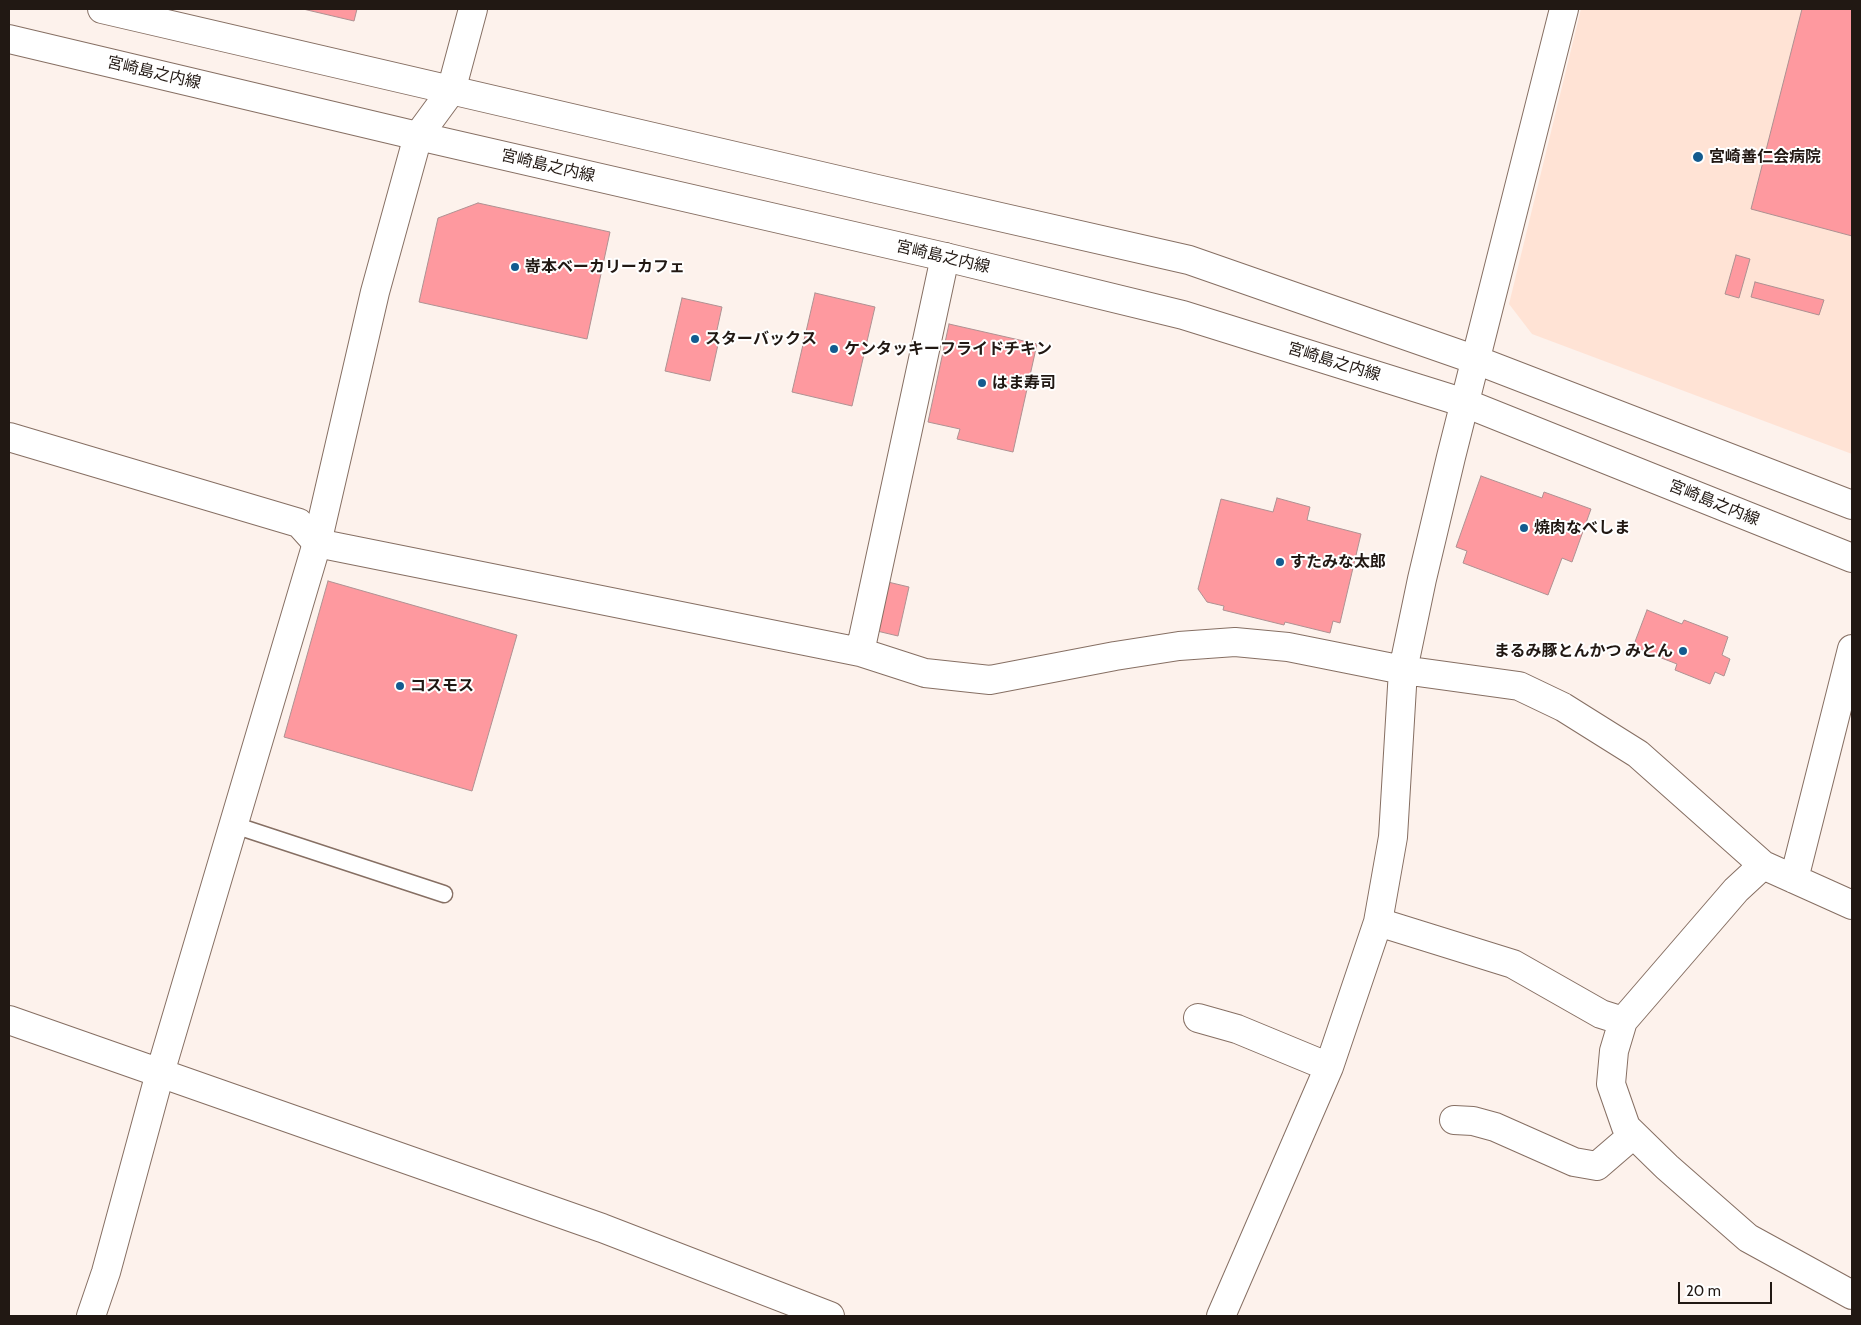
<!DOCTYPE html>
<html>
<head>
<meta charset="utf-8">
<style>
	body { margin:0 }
	#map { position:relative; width:1861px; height:1325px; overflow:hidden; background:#fdf2ec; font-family:Cabin,sans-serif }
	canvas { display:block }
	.frame { position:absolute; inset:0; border:10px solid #211813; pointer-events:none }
	.scale { position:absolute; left:1678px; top:1282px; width:94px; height:22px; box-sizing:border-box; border:2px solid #211813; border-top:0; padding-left:6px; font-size:15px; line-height:18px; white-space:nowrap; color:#211813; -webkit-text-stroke:4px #fff; paint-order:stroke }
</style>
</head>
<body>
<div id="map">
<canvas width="1861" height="1325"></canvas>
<div class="frame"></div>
<div class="scale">20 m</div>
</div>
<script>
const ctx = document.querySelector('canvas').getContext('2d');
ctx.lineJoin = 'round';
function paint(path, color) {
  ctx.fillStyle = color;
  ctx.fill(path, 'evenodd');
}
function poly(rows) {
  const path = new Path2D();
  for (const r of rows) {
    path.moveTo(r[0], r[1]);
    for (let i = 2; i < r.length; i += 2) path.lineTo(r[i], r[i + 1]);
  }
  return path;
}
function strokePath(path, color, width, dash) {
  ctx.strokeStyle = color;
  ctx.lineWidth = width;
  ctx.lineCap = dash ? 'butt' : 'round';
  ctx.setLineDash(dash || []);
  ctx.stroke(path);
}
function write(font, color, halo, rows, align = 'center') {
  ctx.font = font + ' Cabin,"Noto Sans JP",sans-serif';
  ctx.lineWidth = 4;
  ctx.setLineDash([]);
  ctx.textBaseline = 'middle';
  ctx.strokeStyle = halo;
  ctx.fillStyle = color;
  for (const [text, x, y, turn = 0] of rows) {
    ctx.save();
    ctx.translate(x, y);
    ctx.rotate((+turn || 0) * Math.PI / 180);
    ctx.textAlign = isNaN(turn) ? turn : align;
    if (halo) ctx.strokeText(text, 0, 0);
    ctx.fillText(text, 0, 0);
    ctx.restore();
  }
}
const built = poly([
	[1581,9,1852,9,1852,454,1532,334,1509,304]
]);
const building = poly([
	[303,9,357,9,354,21,303,9],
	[1802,9,1852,9,1852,236,1751,209,1802,9],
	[478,203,610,232,587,339,419,302,438,218,478,203],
	[1736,255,1750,259,1739,298,1725,294,1736,255],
	[1755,282,1824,300,1819,315,1751,297,1755,282],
	[815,293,875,307,852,406,792,392,815,293],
	[682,298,722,307,715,339,719,340,710,381,665,371,682,298],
	[949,324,1037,344,1013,452,957,439,960,429,928,422,949,324],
	[1481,476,1542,498,1544,492,1591,509,1572,562,1562,558,1548,595,1463,563,1467,551,1456,547,1481,476],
	[1277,498,1310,507,1307,520,1361,534,1340,623,1333,621,1330,633,1285,622,1284,625,1223,610,1224,606,1207,602,1198,589,1221,499,1273,512,1277,498],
	[328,581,517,635,472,791,284,737,328,581],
	[888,582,909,587,898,636,877,631,888,582],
	[1647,610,1682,624,1684,620,1728,637,1722,655,1730,659,1724,676,1715,672,1710,684,1675,670,1677,664,1633,647,1647,610]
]);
const service = poly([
	[234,825,444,894]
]);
const minor = poly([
	[9,437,299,523,317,543,860,652,925,673,990,680,1115,656,1179,646,1235,642,1288,647,1403,670,1519,686,1563,707,1638,754,1763,865,1852,905],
	[860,652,945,257],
	[1763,865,1736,890,1623,1021,1614,1051,1611,1084,1626,1127,1667,1167,1748,1238,1852,1295],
	[1794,879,1852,649],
	[1378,922,1513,964,1601,1014,1623,1021],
	[1198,1018,1237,1029,1329,1067],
	[1454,1120,1473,1121,1495,1127,1574,1162,1597,1166,1633,1135],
	[91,1316,106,1272,160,1073],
	[1221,1316,1329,1067,1378,922,1393,837,1403,670,1422,579,1451,457,1564,9]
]);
const tertiary = poly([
	[9,1020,602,1228,830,1316],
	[160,1073,317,543,375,292,418,136,451,91,473,9]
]);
const primary = poly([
	[102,9,877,189,1189,260,1476,360,1852,505],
	[9,39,418,136,945,257,1183,315,1465,403,1852,558]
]);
const markers = [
	[1698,157,6,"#135b8f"],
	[515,267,5,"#135b8f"],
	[695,339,5,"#135b8f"],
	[834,349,5,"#135b8f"],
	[982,383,5,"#135b8f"],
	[1524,528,5,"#135b8f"],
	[1280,562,5,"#135b8f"],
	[1683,651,5,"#135b8f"],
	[400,686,5,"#135b8f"]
];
const streetNames = [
	["宮崎島之内線",154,73,13],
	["宮崎島之内線",548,166,13],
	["宮崎島之内線",943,257,13],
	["宮崎島之内線",1334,362,17],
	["宮崎島之内線",1714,503,22]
];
const poiNames = [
	["宮崎善仁会病院",1709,157],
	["嵜本ベーカリーカフェ",525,267],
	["スターバックス",705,339],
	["ケンタッキーフライドチキン",844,349],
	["はま寿司",992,383],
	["焼肉なべしま",1534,528],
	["すたみな太郎",1290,562],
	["まるみ豚とんかつ みとん",1673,651,"right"],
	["コスモス",410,686]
];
paint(built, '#ffe3d5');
paint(building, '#fe999f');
strokePath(building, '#ae9192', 1);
strokePath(service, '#866f63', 19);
strokePath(minor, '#866f63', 30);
strokePath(tertiary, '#866f63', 30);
strokePath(primary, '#866f63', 30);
strokePath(service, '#fff', 16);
strokePath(minor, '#fff', 28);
strokePath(tertiary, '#fff', 28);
strokePath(primary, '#fff', 28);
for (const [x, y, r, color] of markers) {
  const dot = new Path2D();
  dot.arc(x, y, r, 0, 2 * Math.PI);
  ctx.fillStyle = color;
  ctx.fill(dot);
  strokePath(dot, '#fff', 2);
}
write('16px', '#211813', '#fff', streetNames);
write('bold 16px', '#211813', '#fff', poiNames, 'left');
</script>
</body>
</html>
